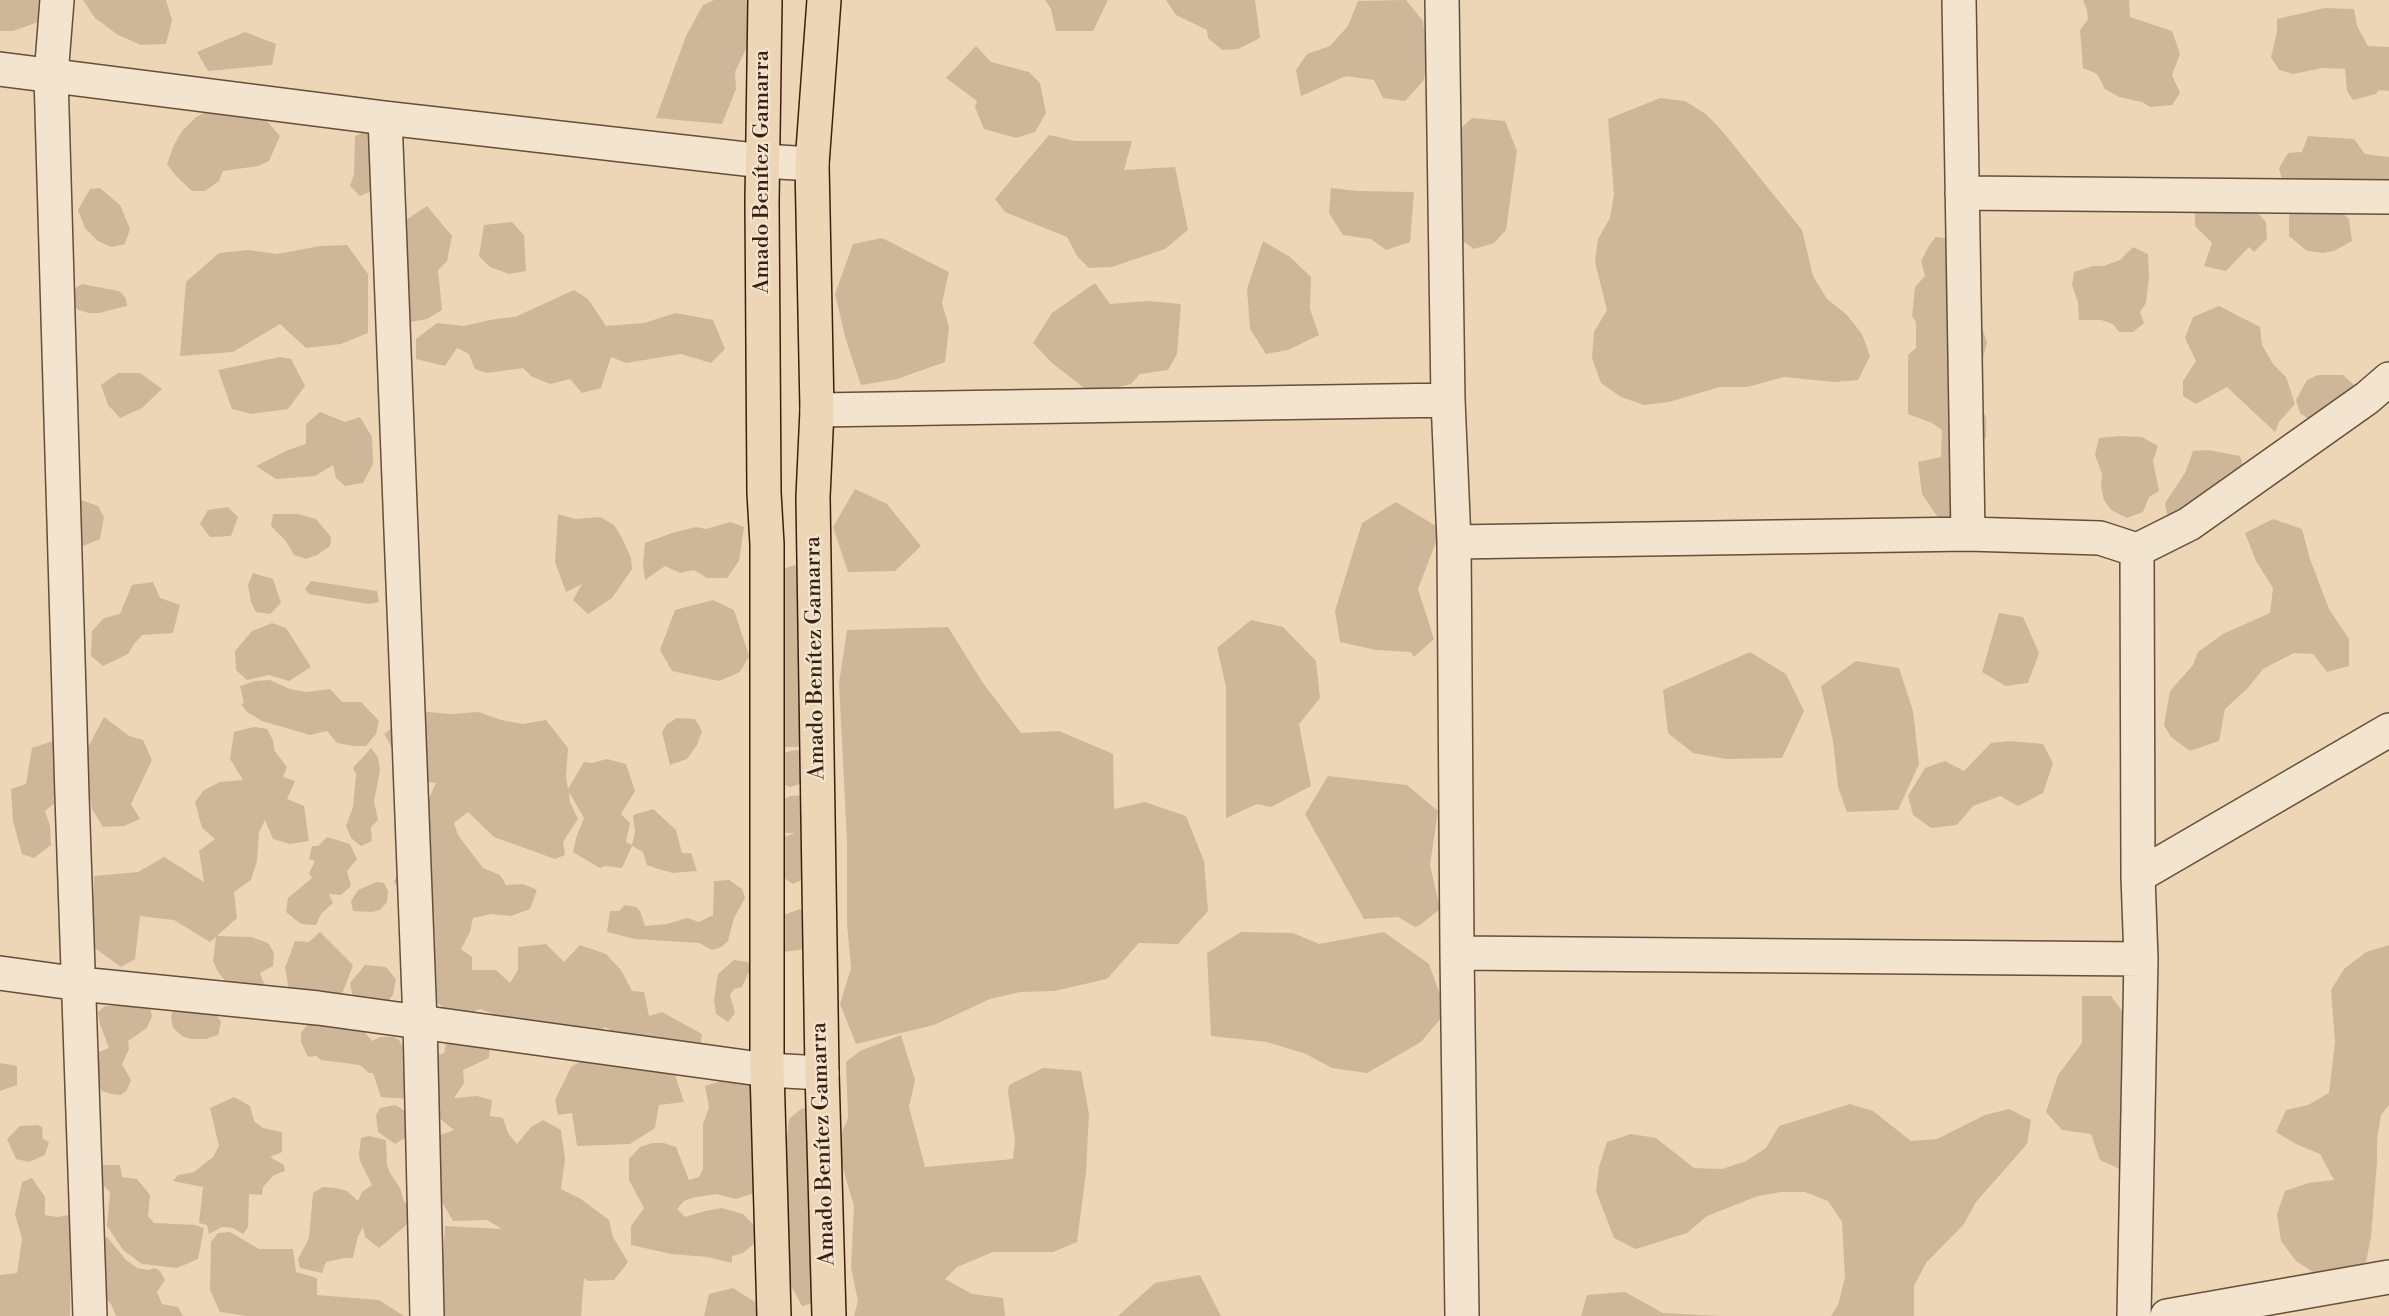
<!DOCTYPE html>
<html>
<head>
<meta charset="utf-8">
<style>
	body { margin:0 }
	canvas { display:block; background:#ecd6b5 }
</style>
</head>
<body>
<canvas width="2389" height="1316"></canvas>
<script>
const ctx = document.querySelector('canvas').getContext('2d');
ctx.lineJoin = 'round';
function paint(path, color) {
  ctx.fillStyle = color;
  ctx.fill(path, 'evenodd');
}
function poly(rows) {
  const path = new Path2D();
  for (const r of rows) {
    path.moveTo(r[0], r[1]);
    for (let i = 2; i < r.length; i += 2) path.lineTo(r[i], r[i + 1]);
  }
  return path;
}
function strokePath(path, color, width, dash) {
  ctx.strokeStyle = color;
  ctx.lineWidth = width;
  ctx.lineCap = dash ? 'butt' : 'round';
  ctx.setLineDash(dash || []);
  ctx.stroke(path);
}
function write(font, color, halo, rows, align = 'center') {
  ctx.font = font + ' "Libre Bodoni",serif';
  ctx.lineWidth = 4.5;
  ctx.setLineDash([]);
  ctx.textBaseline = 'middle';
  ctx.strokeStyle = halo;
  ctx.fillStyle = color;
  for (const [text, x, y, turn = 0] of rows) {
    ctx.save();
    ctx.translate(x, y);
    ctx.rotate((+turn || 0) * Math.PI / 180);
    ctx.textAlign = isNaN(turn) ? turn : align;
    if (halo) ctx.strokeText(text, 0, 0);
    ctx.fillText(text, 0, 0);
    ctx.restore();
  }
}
const green = poly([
	[0,0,45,0,41,21,13,31,0,31],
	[83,0,166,0,172,20,166,44,141,45,118,35,95,18],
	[714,0,746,0,756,14,753,34,735,72,736,89,722,124,656,118,686,36,703,5],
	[1045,0,1108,0,1093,31,1056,31,1051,9],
	[1166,0,1255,0,1260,38,1238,49,1222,50,1208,38,1207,30,1176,15],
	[1406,0,1423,21,1427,57,1424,80,1405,101,1383,98,1374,80,1346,76,1301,96,1296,70,1307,54,1330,46,1348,26,1358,1],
	[2083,0,2129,0,2130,17,2172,31,2180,54,2172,75,2180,93,2172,105,2150,107,2142,102,2119,97,2105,89,2097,74,2083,68,2080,30,2088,19,2087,10],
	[2325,8,2354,9,2357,26,2368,46,2389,47,2389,91,2379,90,2376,94,2353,100,2347,91,2345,69,2323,68,2293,74,2279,70,2271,57,2277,32,2277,19],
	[245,32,276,44,272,65,208,71,197,52],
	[976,46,991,62,1029,72,1040,83,1046,113,1035,132,1016,138,984,129,975,107,977,101,946,78],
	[1660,98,1685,101,1706,114,1723,132,1802,230,1813,276,1827,299,1846,314,1862,334,1870,356,1858,380,1834,382,1784,377,1747,387,1720,387,1669,402,1644,405,1621,397,1601,383,1592,358,1594,332,1607,310,1595,262,1598,239,1610,218,1614,194,1608,119],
	[210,110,246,114,265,119,280,136,269,161,258,166,223,171,219,181,205,191,192,191,176,176,167,164,174,145,182,131,196,117],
	[1472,118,1505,121,1517,151,1506,230,1494,243,1474,249,1464,242,1450,219,1459,130],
	[369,130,379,188,360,196,350,186,354,174,355,136],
	[1049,135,1075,141,1132,141,1124,170,1175,167,1188,230,1165,249,1112,267,1089,268,1077,256,1067,237,1005,212,995,199],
	[2308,136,2354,139,2365,154,2389,157,2389,190,2359,187,2348,180,2284,187,2279,168,2288,153,2302,152],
	[100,188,120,205,130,229,125,244,111,247,98,241,85,228,78,210,90,189],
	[1331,188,1358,191,1414,192,1410,242,1386,250,1371,239,1343,235,1329,213],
	[2247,201,2266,222,2267,239,2254,252,2249,247,2226,271,2204,266,2212,243,2195,226,2195,207],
	[2332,204,2349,219,2352,241,2334,251,2323,253,2307,251,2289,236,2289,217,2292,205],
	[427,206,452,236,447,261,438,270,442,310,427,319,410,322,401,302,400,265,406,220],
	[512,222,524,235,526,271,509,274,490,267,479,256,484,225],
	[1936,237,1954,239,1987,343,1979,373,1977,404,1986,416,1986,437,1973,457,1952,518,1939,519,1922,494,1918,462,1941,457,1942,430,1932,423,1908,414,1908,355,1916,348,1916,322,1912,316,1915,287,1925,276,1921,261,1930,244],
	[882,238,949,272,942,303,949,327,945,362,897,379,861,385,846,340,835,294,853,244],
	[1263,241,1290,257,1311,277,1310,309,1319,335,1288,350,1266,354,1250,329,1247,289],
	[347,245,368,274,368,333,341,344,306,348,280,324,233,352,180,356,186,282,219,253,248,250,277,254,320,246],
	[2133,247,2148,254,2149,277,2146,303,2140,312,2144,323,2133,332,2119,332,2113,324,2101,320,2079,320,2078,302,2072,285,2074,272,2093,266,2103,266,2120,260],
	[1095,283,1110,304,1148,301,1181,304,1177,354,1168,370,1140,374,1131,384,1092,394,1052,363,1033,343,1052,313],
	[82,284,119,291,126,298,127,306,99,313,89,313,78,310,71,302,71,291],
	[574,290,588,299,606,326,644,323,676,313,713,320,725,349,711,363,681,354,626,363,611,357,601,388,582,393,570,379,550,384,531,376,523,368,487,373,475,369,469,354,457,348,445,366,416,359,416,339,437,323,464,326,495,319,515,317],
	[2219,306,2260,327,2262,345,2273,364,2286,377,2295,404,2279,422,2275,432,2227,387,2196,404,2183,396,2183,381,2196,361,2185,338,2193,317],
	[280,357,291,359,305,386,288,409,251,414,232,409,218,370],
	[118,373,140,373,162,389,142,408,120,418,108,405,101,385],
	[2318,375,2343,375,2354,385,2354,405,2320,427,2300,413,2296,400,2307,380],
	[320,412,345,422,360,417,372,437,373,464,363,483,345,486,336,478,333,465,315,476,276,479,256,466,288,450,306,444,306,424],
	[2119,436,2142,437,2158,446,2153,461,2159,491,2149,497,2143,512,2127,518,2111,510,2104,500,2101,487,2102,474,2095,455,2099,438],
	[2208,450,2240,456,2245,472,2168,518,2165,503,2185,473,2193,451],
	[855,489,887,504,921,546,895,571,848,572,833,527],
	[81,500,98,506,104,517,100,539,83,546,76,540,68,518],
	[1396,502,1441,529,1418,589,1434,639,1414,657,1411,652,1376,650,1340,642,1335,611,1362,523],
	[228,507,238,517,231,536,210,537,200,524,208,510],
	[273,514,298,514,316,519,331,537,330,546,317,555,306,559,294,555,286,541,271,526],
	[558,514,575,519,600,517,614,525,622,538,631,558,632,569,612,598,588,614,573,600,582,584,566,592,555,562],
	[2273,519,2302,529,2310,559,2329,609,2349,639,2349,666,2327,672,2313,654,2294,653,2263,669,2247,689,2225,709,2219,741,2190,751,2171,737,2164,725,2170,691,2193,665,2198,652,2223,634,2270,613,2273,588,2256,561,2245,533],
	[730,522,744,527,739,561,727,578,707,578,694,570,680,573,665,566,645,580,643,564,645,543,672,533,696,527,706,529],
	[794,565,801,569,803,613,798,622,806,630,803,656,797,667,801,678,798,702,803,712,806,743,797,747,785,747,780,744,779,578,786,568],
	[253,573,273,579,281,603,270,614,256,612,251,602,248,585],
	[311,581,377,591,379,602,369,604,309,594,305,589],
	[153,582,160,598,180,605,173,633,142,635,134,644,128,654,103,666,91,656,92,631,104,618,120,614,132,585],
	[713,600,734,610,749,656,740,672,719,681,672,671,660,650,675,610],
	[1999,613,2023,617,2039,653,2028,683,2006,686,1982,672],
	[1251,620,1283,627,1316,661,1320,698,1299,724,1311,786,1271,807,1257,804,1226,818,1226,687,1217,648],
	[272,623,286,628,311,667,289,681,269,675,247,680,236,670,235,651,252,631],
	[948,627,983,683,1021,733,1059,731,1113,754,1114,809,1145,802,1186,816,1204,861,1208,911,1178,944,1139,943,1107,979,1054,991,1020,992,990,999,934,1025,856,1044,840,1004,851,968,847,923,847,841,839,683,847,630],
	[1750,652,1786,674,1804,711,1782,758,1726,759,1693,753,1668,733,1663,690],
	[1856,661,1899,668,1913,711,1919,764,1898,810,1847,812,1838,787,1833,741,1821,686],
	[270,680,290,689,306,692,330,689,342,702,361,702,379,721,376,734,366,746,354,746,337,743,327,731,310,735,262,721,247,712,241,704,244,703,240,686,255,681],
	[415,711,451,714,479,712,501,720,523,724,546,720,568,748,566,776,568,789,584,762,592,763,607,759,626,764,635,791,621,814,630,823,626,842,632,845,635,832,633,815,653,809,676,830,682,853,691,853,697,871,673,873,658,869,647,865,643,852,632,846,622,868,605,866,600,868,573,852,577,835,584,818,569,792,570,802,578,819,563,842,565,855,555,859,494,837,468,812,454,823,458,835,483,868,500,875,506,885,523,884,537,890,530,909,511,916,491,914,473,918,470,932,461,949,472,957,472,970,496,970,510,983,518,970,518,947,546,944,564,962,580,945,606,954,621,970,632,991,644,992,649,1016,662,1012,702,1034,700,1050,631,1041,605,1027,586,1038,554,1023,511,1021,480,1009,456,1018,428,995,435,938,394,882,418,822,436,783,410,779,384,734],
	[104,717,129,736,143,740,152,760,131,804,140,819,124,826,103,827,92,809,86,775,86,751],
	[677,718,695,719,702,731,697,745,687,759,670,765,662,732,667,724],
	[254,727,267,729,273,740,274,750,287,767,283,777,295,781,287,799,304,806,309,841,290,844,273,839,265,820,259,832,257,861,251,880,234,892,237,918,217,936,251,937,268,943,274,953,273,966,260,973,264,984,256,991,228,984,218,972,213,961,216,937,210,942,174,920,140,916,135,959,121,967,92,946,94,876,138,872,164,857,204,882,199,851,215,839,202,828,195,802,204,790,220,782,243,780,230,759,234,732],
	[65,737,71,790,53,798,55,803,45,811,50,826,51,845,34,858,22,854,13,821,11,789,26,784,32,748],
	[2010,741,2043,744,2053,763,2043,793,2018,806,2000,796,1973,806,1957,825,1931,828,1913,815,1908,796,1925,768,1945,761,1964,771,1991,743],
	[371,748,378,757,380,771,374,801,378,820,371,827,372,841,361,846,351,838,346,826,353,807,356,774,353,768],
	[796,750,810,754,809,781,790,787,778,783,782,753],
	[1328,776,1407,785,1438,811,1430,865,1440,909,1420,925,1415,927,1398,917,1364,919,1305,814],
	[809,795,812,826,799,833,809,833,808,877,793,884,784,878,776,863,781,838,795,833,780,833,779,801,790,796],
	[327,837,350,844,357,859,347,871,351,886,341,895,329,894,333,903,321,914,316,925,301,924,286,912,288,898,312,878,309,873,315,861,309,859,312,846,318,846],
	[729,880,742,889,745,898,734,918,728,941,721,947,712,950,699,943,635,939,607,932,610,911,619,911,625,905,636,907,640,911,645,926,667,924,687,918,699,922,713,915,714,881],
	[377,882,384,883,388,891,387,902,380,910,372,912,353,911,351,901,358,890],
	[800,909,813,917,805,949,784,952,780,943,781,916],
	[320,932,353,965,341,997,289,990,285,968,295,941,309,942],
	[1241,932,1293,933,1319,944,1384,932,1429,964,1446,1012,1421,1042,1367,1073,1332,1068,1306,1054,1267,1042,1211,1036,1207,953],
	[2389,945,2389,1105,2381,1115,2377,1139,2377,1162,2371,1237,2366,1262,2343,1273,2316,1274,2296,1261,2281,1241,2277,1214,2285,1191,2308,1183,2334,1180,2320,1154,2296,1144,2276,1132,2286,1110,2308,1105,2329,1093,2335,1042,2331,990,2344,969,2366,952],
	[734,960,748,962,751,968,742,987,734,989,730,995,735,1013,728,1022,716,1014,714,1000,718,974],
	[365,965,386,967,396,979,393,995,383,1007,354,1003,350,983],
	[2082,996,2111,996,2129,1020,2133,1150,2120,1169,2100,1160,2091,1134,2062,1130,2046,1112,2058,1075,2082,1043],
	[126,1002,150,1007,152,1016,147,1028,128,1041,129,1049,122,1064,131,1080,127,1090,121,1095,111,1094,102,1091,97,1084,94,1054,109,1048,100,1024,98,1012,105,1006,116,1006],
	[175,1004,215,1012,221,1022,218,1035,206,1039,190,1039,182,1036,173,1028,171,1017],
	[310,1021,363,1030,372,1041,380,1037,394,1037,399,1040,410,1061,410,1099,381,1097,373,1073,369,1073,360,1065,321,1060,316,1056,308,1057,301,1042,301,1033],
	[901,1035,915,1080,909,1107,925,1167,1013,1159,1015,1140,1008,1092,1009,1085,1043,1068,1081,1071,1089,1114,1086,1172,1077,1242,1053,1252,993,1252,957,1267,945,1279,972,1294,1003,1298,1005,1316,854,1316,858,1301,851,1268,854,1206,836,1145,848,1118,846,1062,860,1051],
	[459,1040,490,1045,489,1058,463,1070,464,1083,454,1098,477,1096,492,1100,490,1116,503,1118,508,1133,517,1144,531,1127,543,1120,561,1130,565,1159,561,1189,581,1199,609,1220,613,1237,628,1262,614,1280,588,1281,584,1278,581,1316,439,1316,445,1226,502,1229,487,1220,453,1221,434,1188,438,1136,454,1130,433,1113,430,1058,444,1053,446,1044],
	[586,1058,674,1072,684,1102,659,1105,655,1128,630,1144,577,1146,572,1113,558,1115,555,1100,571,1067],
	[0,1063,17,1066,17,1085,0,1091],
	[744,1073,757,1083,757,1192,736,1199,716,1194,692,1198,684,1201,677,1209,685,1217,705,1211,722,1208,743,1214,758,1229,756,1242,743,1253,732,1256,732,1263,707,1257,671,1254,631,1245,631,1226,644,1208,629,1180,629,1159,640,1147,652,1143,664,1143,676,1147,689,1180,699,1177,703,1169,703,1124,709,1107,705,1086],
	[234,1097,250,1106,254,1121,263,1128,282,1132,282,1152,270,1157,284,1165,285,1171,274,1175,263,1187,262,1195,249,1194,248,1227,243,1234,233,1228,222,1227,209,1234,207,1225,199,1223,203,1187,173,1181,178,1175,194,1172,213,1157,219,1146,210,1108],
	[1850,1104,1873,1111,1911,1141,1937,1139,1985,1115,2009,1109,2031,1120,2027,1144,1976,1202,1964,1224,1926,1263,1914,1286,1914,1316,1831,1316,1838,1305,1845,1277,1842,1222,1828,1201,1805,1192,1781,1192,1758,1196,1707,1216,1687,1233,1636,1249,1614,1238,1596,1191,1599,1167,1607,1142,1631,1134,1656,1138,1694,1168,1722,1169,1746,1161,1766,1148,1779,1126],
	[395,1105,407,1112,405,1138,395,1144,378,1132,376,1115,380,1108],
	[814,1106,816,1302,802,1306,784,1273,778,1155,787,1140,789,1119,801,1109],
	[38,1125,42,1127,43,1139,49,1142,45,1155,29,1162,16,1159,7,1139,20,1126],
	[369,1136,386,1140,387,1165,390,1173,400,1188,404,1202,414,1207,417,1216,379,1248,365,1237,363,1227,358,1236,353,1258,345,1258,326,1262,322,1273,300,1268,298,1259,309,1238,313,1193,323,1187,336,1188,347,1191,358,1201,362,1192,372,1185,360,1161,359,1154,361,1138],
	[101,1165,120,1165,122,1177,137,1179,150,1195,148,1216,154,1223,195,1225,204,1228,198,1259,177,1268,142,1264,123,1250,107,1226,110,1192,95,1177],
	[32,1178,45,1197,45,1215,57,1217,69,1215,78,1271,70,1280,70,1316,0,1316,0,1275,17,1273,22,1239,15,1214,22,1182],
	[230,1232,259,1249,293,1249,296,1272,317,1278,317,1295,379,1300,404,1316,246,1316,220,1312,210,1290,211,1242,218,1233],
	[107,1237,126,1260,137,1268,148,1270,155,1268,160,1271,165,1280,157,1292,162,1304,178,1307,183,1316,116,1316,111,1304,99,1291,99,1242],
	[1200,1275,1221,1316,1118,1316,1155,1283],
	[733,1288,755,1302,757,1316,704,1316,709,1294],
	[1625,1292,1663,1313,1723,1316,1581,1316,1587,1295]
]);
const minor = poly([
	[57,0,51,76,72,796,90,1316],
	[1442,0,1448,400,1454,542,1457,953,1462,1316],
	[1959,0,1968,534],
	[0,69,385,118,763,161,812,164],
	[385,118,420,1022,427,1316],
	[1962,193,2389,197],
	[817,410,1448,400],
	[1454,542,1968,534,2100,538,2137,550,2189,524,2367,398,2389,379],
	[2138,876,2389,730],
	[1457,953,2141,959],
	[0,973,80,984,318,1008,767,1070,822,1073],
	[2134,1316,2141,959,2138,876,2137,550],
	[2167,1316,2389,1277]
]);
const major = poly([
	[765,0,762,202,764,493,767,544,767,1070,774,1316],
	[824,0,812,164,817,410,813,497,822,1073,829,1316]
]);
const streetNames = [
	["Amado Benítez Gamarra",763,172,-90],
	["Amado Benítez Gamarra",816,658,-91],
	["Amado Benítez Gamarra",824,1144,-92]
];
paint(green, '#ceb799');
strokePath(minor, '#664e38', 36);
strokePath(major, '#3a200e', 36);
strokePath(minor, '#f3e4cf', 33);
strokePath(major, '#ecd6b5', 33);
write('22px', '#3a200e', '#f3e4cf', streetNames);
</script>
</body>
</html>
